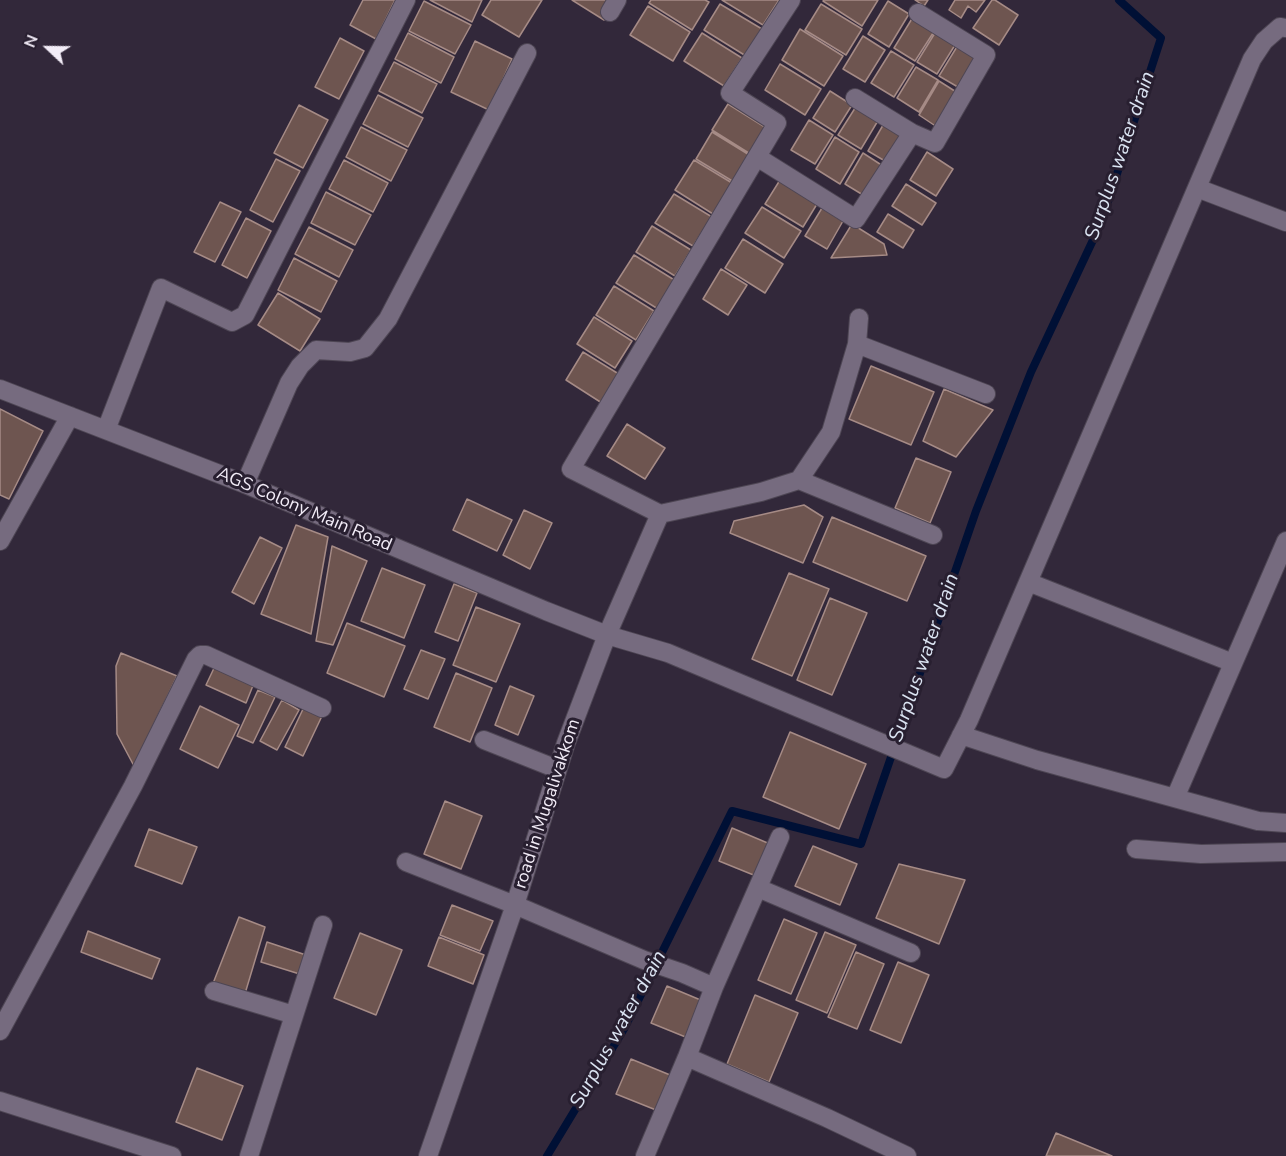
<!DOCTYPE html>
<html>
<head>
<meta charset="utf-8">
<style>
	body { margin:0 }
	#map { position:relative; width:1286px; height:1156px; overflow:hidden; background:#32283a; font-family:"Nunito Sans",sans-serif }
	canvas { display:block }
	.north { position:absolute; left:18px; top:18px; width:60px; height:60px; -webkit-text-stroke:4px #281f30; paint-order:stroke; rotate:292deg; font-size:16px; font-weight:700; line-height:24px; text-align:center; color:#f2ecf7 }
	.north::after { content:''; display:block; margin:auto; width:21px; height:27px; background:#f2ecf7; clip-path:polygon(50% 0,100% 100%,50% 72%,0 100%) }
</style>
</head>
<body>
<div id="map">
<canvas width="1286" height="1156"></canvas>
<div class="north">N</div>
</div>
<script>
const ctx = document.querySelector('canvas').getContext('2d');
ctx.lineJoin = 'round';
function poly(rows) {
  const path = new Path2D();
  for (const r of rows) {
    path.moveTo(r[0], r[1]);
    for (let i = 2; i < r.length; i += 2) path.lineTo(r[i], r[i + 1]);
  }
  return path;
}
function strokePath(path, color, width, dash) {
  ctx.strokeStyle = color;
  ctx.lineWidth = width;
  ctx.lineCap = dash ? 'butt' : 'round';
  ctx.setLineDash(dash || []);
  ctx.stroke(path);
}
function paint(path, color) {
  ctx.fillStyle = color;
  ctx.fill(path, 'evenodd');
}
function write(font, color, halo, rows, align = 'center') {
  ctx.font = font + ' "Nunito Sans",sans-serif';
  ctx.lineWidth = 6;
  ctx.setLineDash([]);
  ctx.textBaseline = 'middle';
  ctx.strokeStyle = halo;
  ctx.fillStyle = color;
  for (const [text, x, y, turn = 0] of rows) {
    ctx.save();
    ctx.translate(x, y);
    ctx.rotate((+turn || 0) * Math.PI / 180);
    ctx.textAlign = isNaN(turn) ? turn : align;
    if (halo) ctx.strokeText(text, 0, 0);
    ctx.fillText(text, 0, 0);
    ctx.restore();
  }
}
const stream = poly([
	[547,1156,624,1029,732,811,861,844,976,511,1031,372,1101,223,1161,38,1119,0]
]);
const building = poly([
	[363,0,395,0,376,39,350,25,363,0],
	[430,0,482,0,472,22,430,0],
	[491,0,542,0,519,37,482,15,491,0],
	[572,0,616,0,604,20,572,0],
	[651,0,705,0,709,2,692,30,649,3,651,0],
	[722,0,779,0,763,25,722,0],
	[824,0,878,0,862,26,823,1,824,0],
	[915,0,928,0,924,6,915,0],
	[955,0,985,0,976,12,968,6,961,18,949,10,955,0],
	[992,0,995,0,1018,15,999,45,973,28,992,0],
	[424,1,471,25,455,54,409,31,424,1],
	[888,1,909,14,889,47,868,34,888,1],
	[720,4,762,29,746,56,704,30,720,4],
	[821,4,862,29,846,55,805,30,821,4],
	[648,6,690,32,673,61,630,35,648,6],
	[913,17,935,30,915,61,894,48,913,17],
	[800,29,843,56,824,86,782,60,800,29],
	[408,33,454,57,441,83,395,59,408,33],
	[702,33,742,58,724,86,684,61,702,33],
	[935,33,955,45,937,74,917,62,935,33],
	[863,36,885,50,865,82,843,69,863,36],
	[340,38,364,51,339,99,315,87,340,38],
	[475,41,512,59,489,110,451,92,475,41],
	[958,45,982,60,963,90,939,76,958,45],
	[891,51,914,65,894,97,871,83,891,51],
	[394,62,437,84,422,113,379,91,394,62],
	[780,64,821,89,805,115,765,90,780,64],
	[916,67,938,80,919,112,897,98,916,67],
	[939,81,961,95,940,129,919,115,939,81],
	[830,91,852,105,835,132,813,118,830,91],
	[378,95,423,118,408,147,363,124,378,95],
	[728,104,768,129,752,155,712,130,728,104],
	[299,105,328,120,303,168,274,153,299,105],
	[857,105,879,119,861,149,838,135,857,105],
	[809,120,833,135,815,164,791,150,809,120],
	[886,120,908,134,890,164,868,151,886,120],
	[361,127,407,150,391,181,346,157,361,127],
	[712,132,751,156,734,182,696,159,712,132],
	[835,137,859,152,840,184,816,169,835,137],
	[927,152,953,169,936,196,910,180,927,152],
	[863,153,886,168,868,198,845,184,863,153],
	[276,159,300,171,273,222,250,210,276,159],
	[344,160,388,183,373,212,329,189,344,160],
	[694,160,732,183,713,214,675,190,694,160],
	[780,180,817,204,803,227,765,204,780,180],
	[906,184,936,203,922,225,892,206,906,184],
	[326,192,371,215,355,245,311,223,326,192],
	[674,194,712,217,693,246,655,223,674,194],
	[220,202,241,212,215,262,194,252,220,202],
	[762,207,801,231,784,258,745,233,762,207],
	[822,208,843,221,827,249,805,236,822,208],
	[888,214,914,230,903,248,877,232,888,214],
	[246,218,271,231,247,278,222,265,246,218],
	[852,224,884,244,887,255,831,258,852,224],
	[652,226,691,250,675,276,636,252,652,226],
	[309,227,353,250,339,277,295,254,309,227],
	[743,239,783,264,765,293,725,268,743,239],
	[634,255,676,281,658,309,616,283,634,255],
	[294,258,337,281,321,312,278,290,294,258],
	[721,269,747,285,728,315,703,299,721,269],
	[614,286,654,311,636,340,596,315,614,286],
	[278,293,320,319,300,351,258,325,278,293],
	[594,317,632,341,615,368,577,344,594,317],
	[583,352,622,376,605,405,566,380,583,352],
	[871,366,934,392,911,445,849,419,871,366],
	[944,389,993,410,956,457,923,441,944,389],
	[0,409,43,431,9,499,0,495,0,409],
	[627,424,665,448,645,479,607,456,627,424],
	[916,458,951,472,930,523,895,508,916,458],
	[467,499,512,520,497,551,453,530,467,499],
	[804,505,823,517,803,563,730,533,734,521,804,505],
	[524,510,552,523,530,569,503,555,524,510],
	[832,517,926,556,907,601,813,562,832,517],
	[296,525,328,537,311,634,261,614,296,525],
	[260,537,282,548,254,604,232,592,260,537],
	[332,546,367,561,333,645,316,641,332,546],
	[382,568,425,585,404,638,361,621,382,568],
	[789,573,829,589,792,676,752,659,789,573],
	[454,584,477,593,458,641,435,632,454,584],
	[830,598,867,613,832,695,797,680,830,598],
	[476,607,520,624,496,682,453,665,476,607],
	[347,623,405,646,384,697,327,673,347,623],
	[421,650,445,659,428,699,404,689,421,650],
	[121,653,177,676,134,766,117,734,116,666,121,653],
	[215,666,254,683,246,703,206,685,215,666],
	[456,673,492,688,470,742,434,727,456,673],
	[510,686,534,696,518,735,495,725,510,686],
	[258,690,275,697,253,743,237,736,258,690],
	[282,700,299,710,277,750,260,741,282,700],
	[200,706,239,725,218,768,180,749,200,706],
	[304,707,322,716,303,756,285,747,304,707],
	[790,732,866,764,839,829,763,797,790,732],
	[445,801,482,816,461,869,424,854,445,801],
	[732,828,770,844,756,876,719,861,732,828],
	[149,829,197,847,182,884,135,866,149,829],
	[813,846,857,864,840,905,795,886,813,846],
	[899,864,965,880,939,944,876,918,899,864],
	[452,905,493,921,480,951,440,935,452,905],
	[239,917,265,927,244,997,212,986,239,917],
	[784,919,817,933,791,994,758,980,784,919],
	[88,931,160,959,152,979,81,952,88,931],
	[825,932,856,945,827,1013,796,1000,825,932],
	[360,933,402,950,376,1015,334,998,360,933],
	[439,937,484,955,473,984,428,966,439,937],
	[267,942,312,957,306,976,261,962,267,942],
	[856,952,884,964,857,1029,828,1017,856,952],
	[898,962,929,975,901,1043,870,1030,898,962],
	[667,986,703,1001,688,1038,651,1023,667,986],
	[755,995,798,1013,769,1082,727,1064,755,995],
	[631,1059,675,1077,661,1112,616,1094,631,1059],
	[197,1068,243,1086,222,1140,176,1122,197,1068],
	[1056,1133,1112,1156,1046,1156,1056,1133]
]);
const street = poly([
	[791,0,730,93,777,123,571,469,660,514,761,492,799,480,831,432,857,344,859,318],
	[610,12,617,0],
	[912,133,935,143,986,55,918,13],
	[757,157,856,219,912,133,855,98],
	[1197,188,1286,222],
	[857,344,986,394],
	[0,389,245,484,546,611,607,635,668,653,944,769,969,720,1252,59,1264,41,1280,27,1286,28],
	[106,430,161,288,232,322,245,315,406,0],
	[799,480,933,535],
	[245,484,289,383,300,366,316,350,350,352,365,348,388,319,527,53],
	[0,541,70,416],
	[1028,582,1233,663],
	[961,735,1037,760,1258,821,1286,823],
	[484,740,557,769],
	[1175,798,1286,541],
	[1136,849,1201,854,1286,852],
	[406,862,515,905,428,1156],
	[758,888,911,953],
	[714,987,780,837],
	[214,991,294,1015],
	[0,1031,133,786,196,659,200,655,206,655,322,708],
	[687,1057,827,1118,907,1156],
	[0,1101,172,1156],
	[249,1156,323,925],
	[645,1156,687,1057,714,987,682,973,644,960,515,905,566,743,607,635,660,514]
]);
const streetNames = [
	["AGS Colony Main Road",304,510,23],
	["road in Mugalivakkom",548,804,-72]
];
const waterNames = [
	["Surplus water drain",1121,156,-71],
	["Surplus water drain",925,658,-71],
	["Surplus water drain",619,1030,-61]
];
strokePath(stream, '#001035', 8);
paint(building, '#6e5550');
strokePath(building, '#a68b86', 1.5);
strokePath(street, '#4e4654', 20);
strokePath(street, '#766b7f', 18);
write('18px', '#f2ecf7', '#281f30', streetNames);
write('italic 20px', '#dbe4f2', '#281f30', waterNames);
</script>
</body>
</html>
